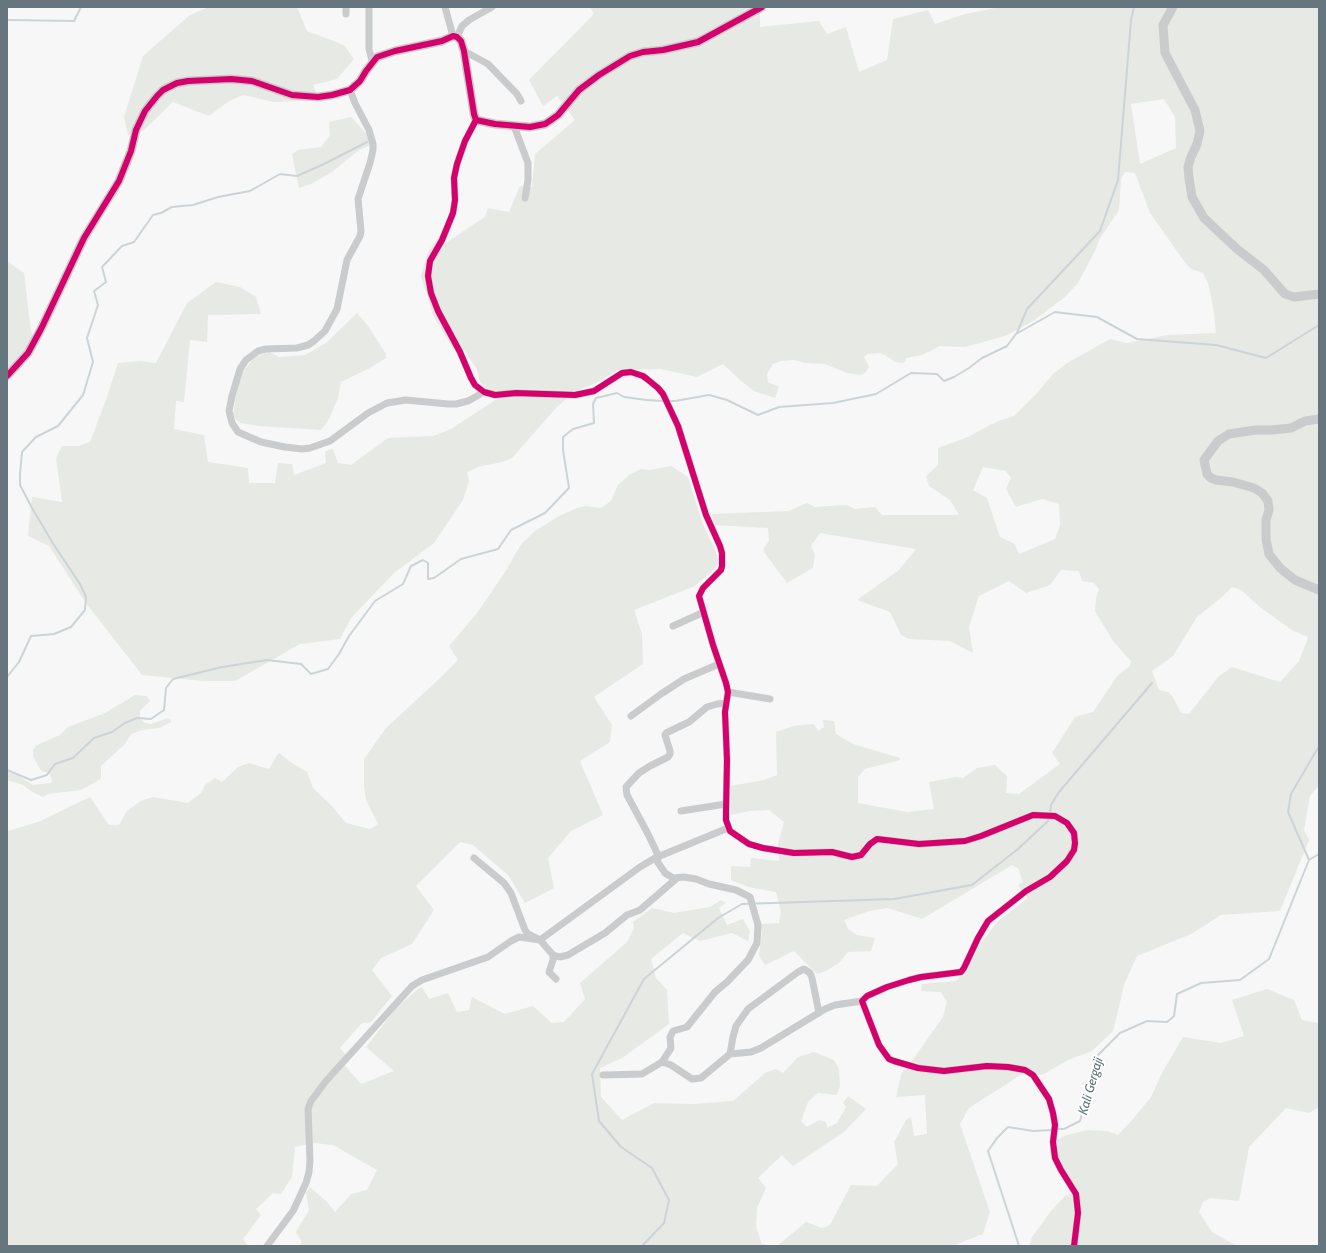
<!DOCTYPE html>
<html>
<head>
<meta charset="utf-8">
<style>
	body { margin:0 }
	#map { position:relative; width:1326px; height:1253px; overflow:hidden; background:#f7f7f7; font-family:Cabin,sans-serif }
	canvas { display:block }
	.frame { position:absolute; inset:0; border:8px solid #65767f; pointer-events:none }
</style>
</head>
<body>
<div id="map">
<canvas width="1326" height="1253"></canvas>
<div class="frame"></div>
</div>
<script>
const ctx = document.querySelector('canvas').getContext('2d');
ctx.lineJoin = 'round';
function paint(path, color) {
  ctx.fillStyle = color;
  ctx.fill(path, 'evenodd');
}
function poly(rows) {
  const path = new Path2D();
  for (const r of rows) {
    path.moveTo(r[0], r[1]);
    for (let i = 2; i < r.length; i += 2) path.lineTo(r[i], r[i + 1]);
  }
  return path;
}
function strokePath(path, color, width, dash) {
  ctx.strokeStyle = color;
  ctx.lineWidth = width;
  ctx.lineCap = dash ? 'butt' : 'round';
  ctx.setLineDash(dash || []);
  ctx.stroke(path);
}
function write(font, color, halo, rows, align = 'center') {
  ctx.font = font + ' Cabin,sans-serif';
  ctx.lineWidth = 4;
  ctx.setLineDash([]);
  ctx.textBaseline = 'middle';
  ctx.strokeStyle = halo;
  ctx.fillStyle = color;
  for (const [text, x, y, turn = 0] of rows) {
    ctx.save();
    ctx.translate(x, y);
    ctx.rotate((+turn || 0) * Math.PI / 180);
    ctx.textAlign = isNaN(turn) ? turn : align;
    if (halo) ctx.strokeText(text, 0, 0);
    ctx.fillText(text, 0, 0);
    ctx.restore();
  }
}
const green = poly([
	[209,7,297,7,307,31,344,45,354,59,337,79,313,85,319,100,274,102,243,95,229,101,209,116,173,102,143,131,128,135,124,117,143,56,190,15],
	[590,7,760,7,760,27,819,21,827,34,846,27,859,72,887,60,893,19,928,10,935,24,965,14,1000,7,1319,7,1319,785,1310,796,1304,830,1309,840,1280,911,1221,915,1191,934,1137,956,1125,982,1113,1031,1092,1051,1068,1060,1044,1074,1038,1075,1030,1069,969,1108,960,1124,990,1212,983,1234,957,1244,956,1246,777,1246,806,1222,822,1228,830,1225,851,1185,877,1186,898,1164,894,1142,906,1120,911,1117,914,1136,927,1134,925,1095,896,1097,901,1075,904,1070,914,1058,943,1017,947,1002,941,992,921,991,922,984,955,981,967,971,981,943,998,921,1028,898,1018,885,1023,882,1018,868,1012,865,922,919,888,908,869,911,844,920,848,929,857,935,875,938,871,951,848,952,839,963,824,972,817,974,794,951,765,965,759,955,762,933,760,924,779,923,781,912,776,892,748,887,731,880,731,866,750,867,751,858,779,861,778,844,784,822,769,810,750,811,731,815,730,786,764,780,777,775,776,732,793,726,814,724,818,731,824,727,823,720,834,721,836,734,853,744,900,758,900,760,865,769,858,777,858,803,907,812,934,809,929,782,956,777,963,778,977,768,995,765,1007,776,1006,793,1019,794,1060,764,1052,753,1075,717,1093,712,1118,675,1130,666,1131,661,1113,641,1095,611,1096,598,1099,589,1094,583,1082,581,1079,571,1061,570,1050,585,1026,593,1009,581,979,596,969,627,973,653,950,641,909,639,901,635,890,612,857,600,899,570,916,549,820,533,811,546,815,555,813,568,787,583,764,552,764,548,769,541,768,528,713,525,712,514,789,511,807,503,815,507,847,505,855,509,875,507,882,515,959,515,950,500,929,486,926,476,938,465,938,448,968,437,998,421,1014,416,1037,393,1053,374,1067,363,1110,339,1127,343,1167,335,1216,333,1213,306,1208,283,1203,273,1191,269,1184,261,1150,213,1135,173,1125,172,1121,179,1119,210,1099,240,1095,251,1078,283,1065,297,1033,321,1005,336,965,347,940,346,922,355,906,358,905,362,902,363,895,362,885,355,879,353,868,354,864,357,869,367,866,372,861,375,847,373,825,364,805,363,794,360,781,361,773,364,767,374,768,382,779,387,775,398,754,391,740,380,723,364,697,377,661,369,618,370,598,382,574,392,556,408,512,458,502,462,478,467,467,472,469,481,463,500,434,543,394,573,351,618,340,639,300,644,235,681,204,681,142,675,86,603,49,546,28,536,32,497,62,502,56,458,62,446,78,446,90,442,106,400,118,363,141,361,156,363,187,303,216,282,240,287,256,297,261,314,208,315,207,342,190,340,184,402,176,401,174,429,204,435,208,462,248,468,249,483,275,483,278,463,292,464,294,475,326,463,325,451,333,449,338,463,351,465,388,438,433,436,451,429,497,399,480,382,477,369,463,349,452,347,433,315,421,276,427,254,439,236,444,244,485,217,488,208,509,212,520,186,532,187,535,154,575,120,557,96,543,106,529,80,594,14],
	[1164,99,1175,117,1176,148,1140,164,1131,104],
	[983,467,1006,471,1011,478,1006,489,1016,507,1042,499,1059,504,1060,525,1055,539,1019,554,1015,544,1000,537,987,498,973,490],
	[1232,587,1241,590,1261,608,1292,630,1308,637,1306,643,1299,661,1280,682,1232,667,1218,677,1189,714,1181,713,1173,697,1168,692,1159,690,1152,671,1173,656,1197,617,1222,597],
	[351,117,375,143,359,150,332,172,311,184,299,188,292,154,298,150,321,147,330,135,329,122],
	[7,261,24,273,31,332,34,337,21,357,9,369,7,369],
	[357,313,368,326,386,354,386,358,370,368,341,382,338,398,329,419,321,430,259,426,241,423,236,420,233,416,236,394,242,372,255,357,269,352,279,357,305,355,326,343],
	[671,466,688,477,702,522,716,552,718,561,715,569,695,586,634,610,642,634,643,664,594,697,612,725,610,742,580,761,603,815,571,831,548,858,554,888,525,903,508,875,473,845,460,842,416,886,434,910,412,944,381,958,372,970,392,996,371,1022,362,1023,340,1048,346,1055,341,1061,361,1084,394,1071,366,1047,397,1007,418,989,422,987,429,999,448,993,457,1012,469,1010,472,997,505,1014,533,1006,552,1023,564,1022,585,999,580,983,627,942,634,928,633,922,652,908,674,913,710,907,721,900,726,903,719,908,727,925,743,919,750,931,748,941,732,933,700,941,683,933,651,959,656,978,667,990,669,1024,622,1058,600,1068,601,1097,622,1120,654,1103,693,1104,733,1101,765,1073,776,1069,783,1073,798,1057,814,1052,834,1060,839,1069,840,1086,837,1095,818,1093,808,1102,801,1121,807,1127,819,1120,826,1122,827,1128,837,1123,846,1107,843,1103,848,1096,866,1109,844,1132,793,1166,782,1155,758,1178,766,1188,757,1208,756,1227,762,1244,772,1246,299,1246,302,1242,296,1232,309,1210,306,1193,310,1187,327,1202,335,1212,351,1194,367,1190,377,1170,333,1145,314,1143,295,1147,292,1177,281,1194,273,1193,256,1209,261,1215,243,1239,248,1246,7,1246,7,829,8,831,38,822,90,797,109,825,119,825,127,811,141,801,153,797,188,803,201,793,205,785,215,778,222,782,238,767,249,763,269,769,276,757,279,753,289,761,307,772,313,788,330,804,346,823,370,829,378,824,366,800,364,786,364,759,386,728,438,680,458,660,449,646,477,613,505,572,522,543,535,531,559,516,577,508,586,506,601,508,611,501,618,485,629,475,641,469,650,470],
	[135,695,147,696,150,701,140,711,140,719,145,723,151,724,168,718,171,720,171,722,159,728,142,730,131,734,125,744,101,766,101,778,96,782,81,790,48,794,43,797,32,792,23,785,7,780,7,772,17,775,33,785,50,783,52,781,50,774,42,771,40,769,33,756,33,750,37,745,60,735,68,727,105,713],
	[1267,989,1294,1000,1302,1020,1319,1023,1319,1107,1309,1113,1286,1108,1249,1147,1239,1201,1210,1198,1203,1202,1199,1212,1212,1232,1237,1246,1029,1246,1032,1237,1051,1211,1065,1196,1078,1191,1068,1178,1058,1159,1057,1140,1064,1136,1087,1130,1107,1131,1118,1135,1133,1119,1151,1097,1163,1071,1183,1037,1221,1043,1244,1036,1232,1000]
]);
const stream = poly([
	[7,20,74,21,81,7],
	[1017,333,1027,309,1100,231,1118,180,1131,20,1134,7],
	[668,401,675,401,709,395,727,400,758,415,779,407,833,403,876,394,911,373,937,374,944,381,954,377,969,368,982,358,1007,346,1016,334,1055,312,1097,317,1137,339,1216,345,1266,358,1319,325],
	[7,677,19,662,31,636,54,634,71,627,85,610,86,597,80,584,54,545,32,508,20,485,20,474,22,452,36,437,58,426,83,395,93,362,87,338,98,305,94,291,106,282,102,267,122,246,134,242,153,215,161,213,172,207,193,205,218,197,250,191,280,174,297,176,324,164,367,142],
	[7,770,31,780,47,775,55,764,73,758,94,738,112,732,125,723,137,718,151,719,164,710,166,688,173,679,222,667,267,660,301,664,311,674,328,669,339,654,349,636,375,601,403,584,411,566,423,560,428,563,428,579,434,578,461,559,498,549,511,530,545,513,569,488,563,450,563,437,573,429,594,423,593,404,596,398,617,393,624,397,647,400,664,401],
	[1050,813,1051,805,1059,792,1152,683],
	[1309,860,1288,812,1291,794,1319,746],
	[1057,1129,1064,1129,1080,1121,1098,1055,1120,1033,1147,1021,1167,1022,1174,1016,1177,994,1201,983,1240,980,1269,959,1309,860,1319,854],
	[642,1246,664,1223,669,1200,652,1168,621,1147,599,1121,592,1074,644,979,718,918,742,904,894,899,972,885,1018,849,1048,821,1049,817],
	[1019,1246,988,1151,997,1138,1008,1127,1033,1131,1052,1130]
]);
const minor = poly([
	[369,7,369,49,372,61],
	[445,7,453,36],
	[346,14,346,7],
	[457,37,462,26,469,20,492,7],
	[464,51,488,64,517,94,521,101],
	[350,90,355,103,369,130,373,144,373,150,370,163,358,199,361,231,360,236,347,260,337,309,325,331,314,341,308,345,297,348,266,349,258,351,246,360,240,369,232,396,229,411,232,423,238,432,261,442,285,447,302,449,310,448,330,441,368,413,387,403,406,400,448,404,456,404,468,401,484,392],
	[476,120,465,141,457,164,454,178,455,200,453,213,442,240,430,261,428,276,431,293,438,311,460,352,471,378,475,385,484,392,495,395,516,393,575,395,594,391,622,373,631,372,643,376,647,379,658,388,663,394,678,426,706,515,720,546,722,553,722,566,721,570,703,588,699,596,713,645,726,683,728,692,725,712,727,760,726,812,726,820,730,831,749,844,763,848,794,853,832,852,852,857,861,855,870,844,877,839,919,844,965,841,981,836,1033,815,1055,816,1067,823,1074,833,1075,843,1074,850,1067,861,1050,877,1026,891,988,921,978,938,964,968,961,972,921,977,909,980,887,987,867,996,862,1001,879,1045,889,1059,894,1061,918,1068,944,1071,987,1066,1008,1067,1025,1070,1033,1075,1049,1099,1053,1113,1055,1125,1053,1142,1055,1158,1061,1170,1076,1194,1078,1213,1074,1246],
	[514,126,528,163,528,180,525,198],
	[673,626,704,612],
	[728,692,770,699],
	[631,716,661,694,684,679,719,664],
	[681,811,726,804],
	[659,857,648,834,627,795,626,787,639,773,650,766,668,757,670,754,670,751,665,735,666,733,689,722,707,707,717,704,726,703],
	[474,858,504,883,511,893,525,930,528,934,540,940,553,955,553,960,549,972,556,979],
	[655,858,665,873,673,878,684,877,696,879,709,884,736,890,750,897,758,925,757,943,748,960,727,982,715,992,687,1027,673,1031,670,1037,671,1048,662,1062],
	[553,955,560,957,568,955,605,933,627,915,640,910,677,878],
	[730,1054,751,1052,761,1048,825,1009,835,1005,862,1001],
	[603,1075,642,1074,662,1062,671,1065,692,1079,701,1078,730,1054,733,1037,736,1026,748,1009,798,972,804,969,810,973,812,978,819,1013],
	[267,1246,293,1211,306,1183,309,1172,310,1161,308,1109,311,1101,326,1081,412,986,422,980,488,957,511,941,519,937,540,940,640,867,655,858,728,828]
]);
const tertiary = poly([
	[1173,7,1163,25,1165,53,1195,110,1200,131,1197,144,1191,157,1188,167,1189,178,1192,197,1204,218,1237,249,1264,270,1285,294,1294,297,1319,294],
	[7,376,28,353,41,329,84,238,119,181,131,151,136,130,145,111,157,96,163,90,177,83,188,81,231,79,252,81,292,95,318,97,332,95,350,90,360,81,366,71,377,57,395,51,442,41,453,36,457,37,461,41,464,51,474,114,476,120,495,124,530,127,545,124,551,120,558,115,579,90,599,75,630,56,643,52,663,50,698,42,762,7],
	[1319,419,1305,421,1291,428,1271,430,1256,430,1229,434,1218,441,1204,460,1207,474,1211,478,1216,480,1233,482,1254,488,1262,493,1268,501,1269,510,1266,520,1266,539,1269,554,1280,568,1295,580,1319,590]
]);
const cycleway = poly([
	[476,120,465,141,457,164,454,178,455,200,453,213,442,240,430,261,428,276,431,293,438,311,460,352,471,378,475,385,484,392,495,395,516,393,575,395,594,391,622,373,631,372,643,376,647,379,658,388,663,394,678,426,706,515,720,546,722,553,722,566,721,570,703,588,699,596,713,645,726,683,728,692,725,712,727,760,726,812,726,820,730,831,749,844,763,848,794,853,832,852,852,857,861,855,870,844,877,839,919,844,965,841,981,836,1033,815,1055,816,1067,823,1074,833,1075,843,1074,850,1067,861,1050,877,1026,891,988,921,978,938,964,968,961,972,921,977,909,980,887,987,867,996,862,1001,879,1045,889,1059,894,1061,918,1068,944,1071,987,1066,1008,1067,1025,1070,1033,1075,1049,1099,1053,1113,1055,1125,1053,1142,1055,1158,1061,1170,1076,1194,1078,1213,1074,1246],
	[7,376,28,353,41,329,84,238,119,181,131,151,136,130,145,111,157,96,163,90,177,83,188,81,231,79,252,81,292,95,318,97,332,95,350,90,360,81,366,71,377,57,395,51,442,41,453,36,457,37,461,41,464,51,474,114,476,120,495,124,530,127,545,124,551,120,558,115,579,90,599,75,630,56,643,52,663,50,698,42,762,7]
]);
const waterNames = [
	["Kali Gergaji",1091,1086,-74]
];
paint(green, '#e6e9e4');
strokePath(stream, '#ccd4d7', 2);
strokePath(minor, '#cacbcc', 7);
strokePath(tertiary, '#cacbcc', 9);
strokePath(cycleway, '#d6006c', 6);
write('italic 13px', '#607579', '#fff', waterNames);
</script>
</body>
</html>
